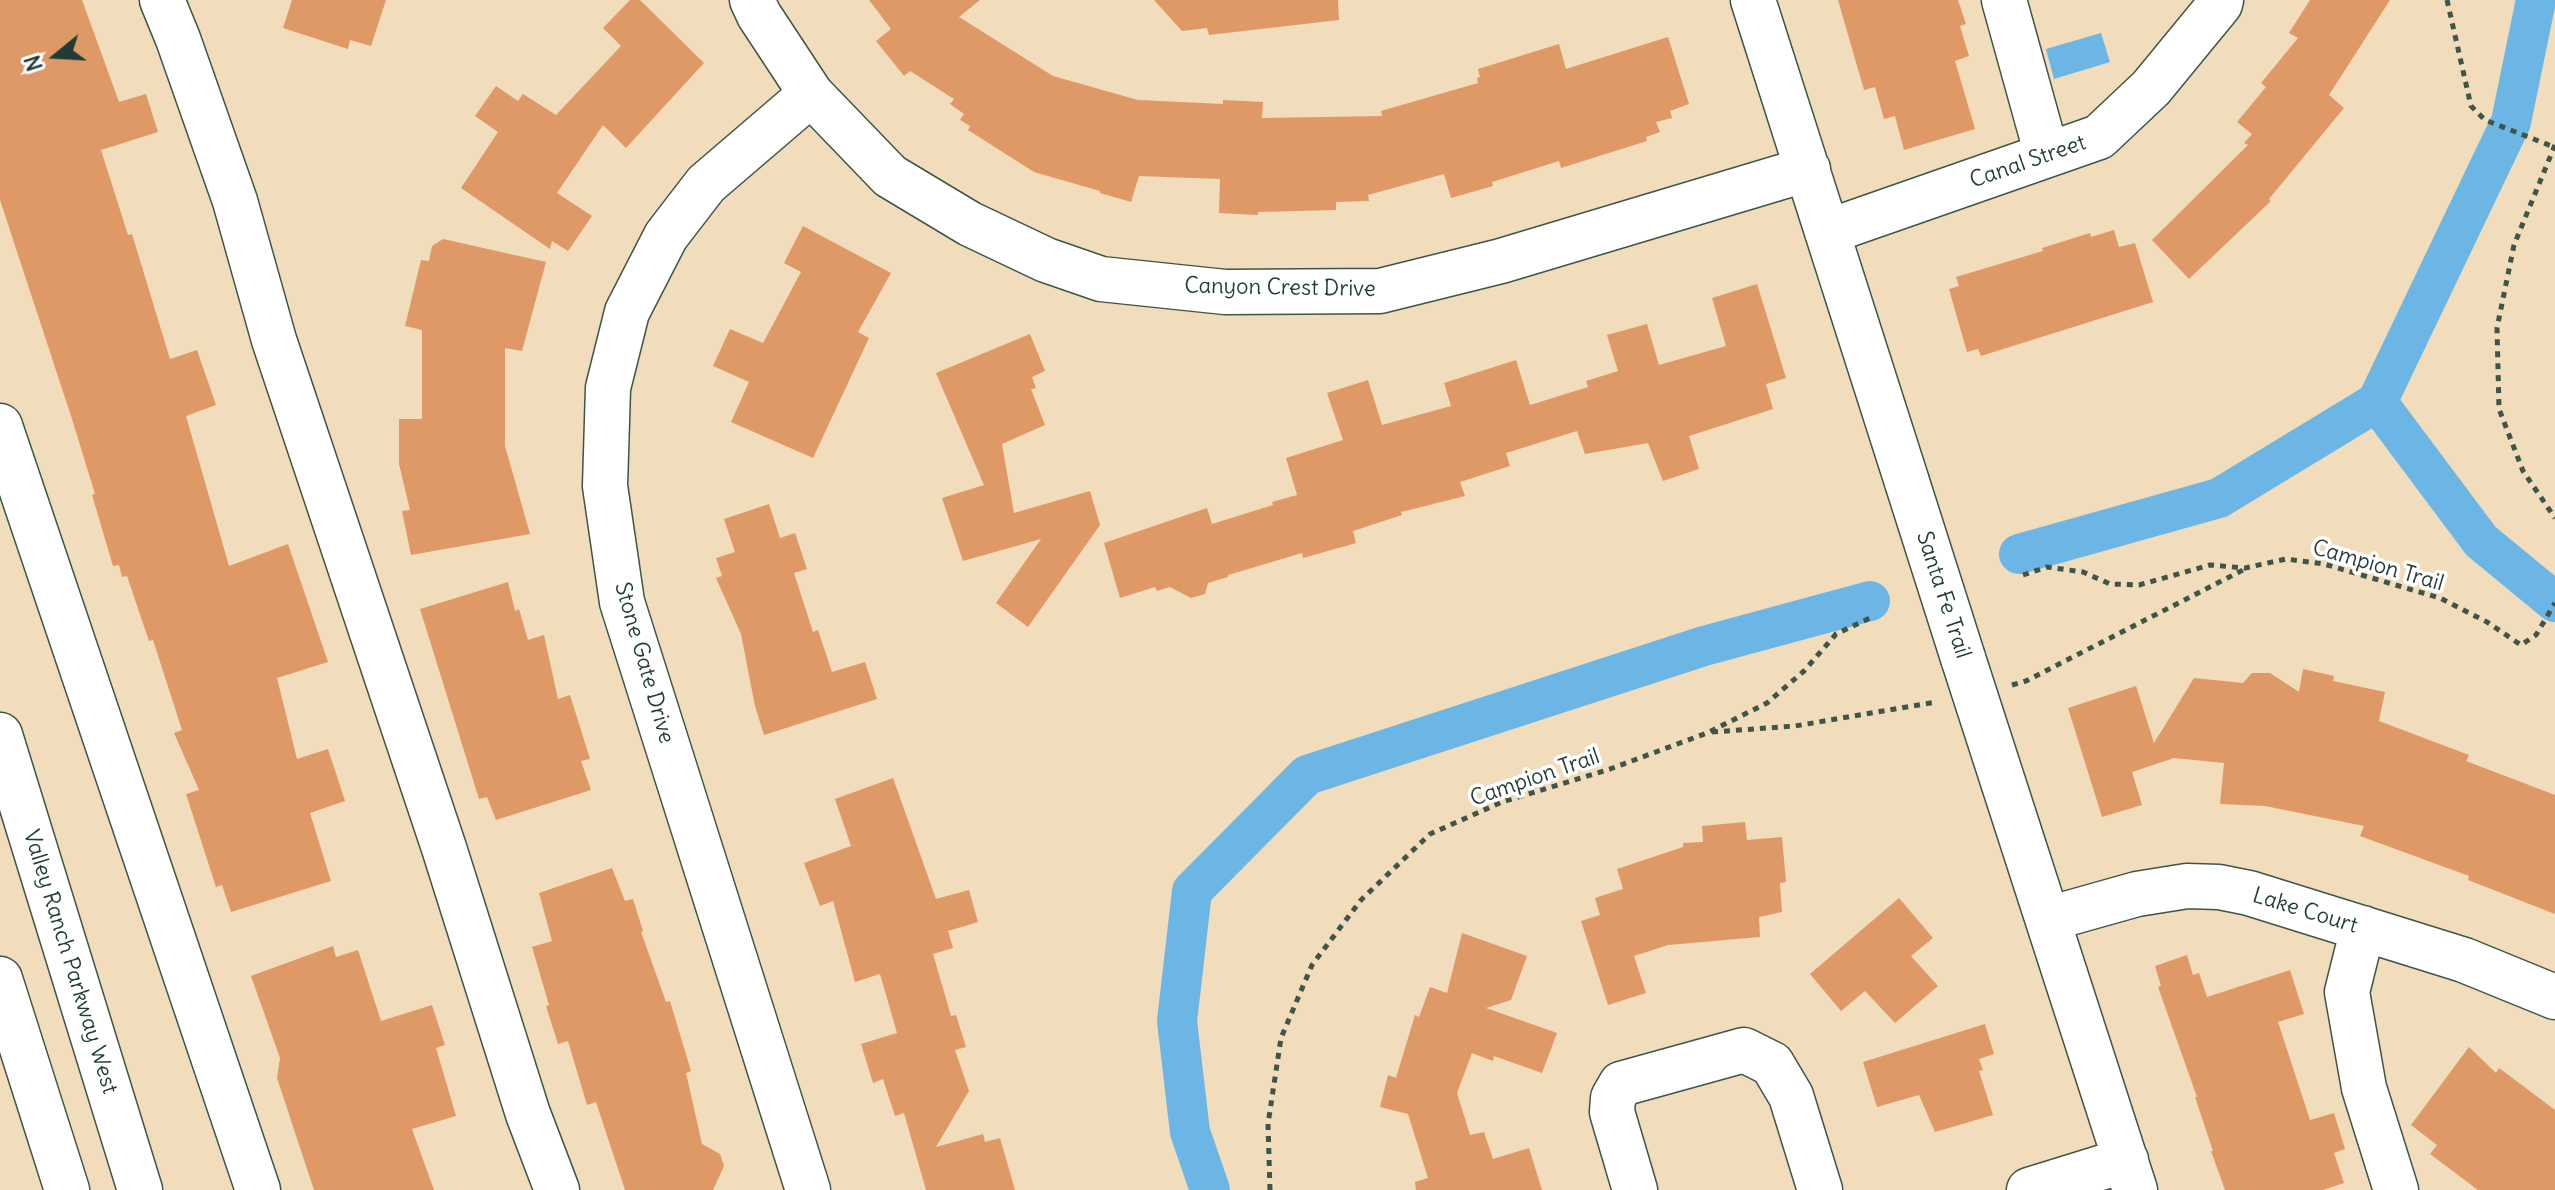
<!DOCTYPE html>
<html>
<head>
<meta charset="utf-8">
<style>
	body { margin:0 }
	#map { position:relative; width:2555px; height:1190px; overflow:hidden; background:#f1dcbb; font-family:Delius,sans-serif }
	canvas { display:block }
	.north { position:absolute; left:16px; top:16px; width:80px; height:80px; -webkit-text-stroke:6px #fff; paint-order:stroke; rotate:252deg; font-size:22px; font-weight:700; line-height:32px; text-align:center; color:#1f3d34 }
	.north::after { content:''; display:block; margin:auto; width:28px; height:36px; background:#1f3d34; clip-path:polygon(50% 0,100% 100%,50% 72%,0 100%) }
</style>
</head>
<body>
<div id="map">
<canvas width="2555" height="1190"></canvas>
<div class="north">N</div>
</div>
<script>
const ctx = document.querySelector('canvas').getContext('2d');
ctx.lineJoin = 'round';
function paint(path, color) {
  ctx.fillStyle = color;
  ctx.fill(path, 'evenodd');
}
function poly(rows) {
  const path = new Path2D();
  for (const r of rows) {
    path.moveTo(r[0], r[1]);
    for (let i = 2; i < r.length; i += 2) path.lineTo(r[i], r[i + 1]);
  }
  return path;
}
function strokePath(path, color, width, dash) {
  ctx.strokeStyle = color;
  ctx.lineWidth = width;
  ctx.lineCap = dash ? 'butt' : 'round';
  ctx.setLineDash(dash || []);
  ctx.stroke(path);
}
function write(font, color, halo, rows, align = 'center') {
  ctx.font = font + ' Delius,sans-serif';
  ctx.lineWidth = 7;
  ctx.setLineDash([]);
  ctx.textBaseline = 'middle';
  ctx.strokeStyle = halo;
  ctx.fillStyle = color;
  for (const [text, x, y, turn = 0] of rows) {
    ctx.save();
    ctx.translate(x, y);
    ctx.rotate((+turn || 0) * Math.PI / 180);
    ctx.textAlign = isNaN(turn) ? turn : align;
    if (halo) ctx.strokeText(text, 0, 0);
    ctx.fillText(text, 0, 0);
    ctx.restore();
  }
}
const water = poly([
	[2101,33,2110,62,2054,79,2046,49]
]);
const canal = poly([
	[2377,402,2481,541,2555,602],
	[2019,554,2219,498,2377,402,2511,122,2536,0],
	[1210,1190,1190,1132,1177,1021,1192,891,1307,775,1704,646,1870,601]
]);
const building = poly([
	[0,0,82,0,119,102,146,94,158,132,101,150,128,235,132,234,170,359,197,350,216,405,186,416,229,566,288,544,328,662,277,678,297,759,328,749,345,801,310,813,331,881,231,912,222,885,216,887,186,794,199,790,174,733,182,730,153,640,149,641,127,576,122,577,119,565,113,566,92,495,95,494,72,419,0,200],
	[292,0,386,0,371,46,350,40,348,49,283,28],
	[630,0,640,0,704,63,626,148,603,125,557,193,592,216,568,251,552,241,550,249,461,188,498,132,475,116,496,86,518,101,523,94,556,115,621,46,603,28],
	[869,0,980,0,959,17,1053,76,1138,100,1223,104,1223,100,1263,102,1262,118,1382,116,1381,111,1478,83,1477,78,1480,77,1478,69,1559,44,1566,69,1668,37,1689,104,1670,111,1672,118,1656,122,1660,132,1646,137,1647,141,1561,168,1559,161,1492,182,1493,186,1451,198,1444,174,1368,195,1369,201,1336,202,1336,210,1258,212,1258,215,1219,213,1220,179,1139,176,1131,202,1100,193,1100,191,1034,172,968,130,970,126,960,120,964,114,950,104,954,99,910,71,904,76,876,41,891,29],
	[1154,0,1338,0,1339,20,1209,35,1207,28,1182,31],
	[1838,0,1958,0,1966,24,1960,26,1969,56,1955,61,1975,129,1904,150,1895,116,1884,119,1875,87,1864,90],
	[2310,0,2390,0,2329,95,2344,108,2269,199,2271,201,2189,279,2152,240,2248,145,2244,143,2252,134,2237,122,2266,87,2261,83,2298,38,2289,33],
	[803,226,891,273,858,332,869,338,813,458,731,422,749,382,713,366,730,329,763,343,801,272,784,263],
	[2114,230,2119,247,2135,243,2153,302,1981,356,1978,349,1967,352,1949,289,1959,286,1956,277,2043,251,2042,248,2090,233,2091,237],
	[443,239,546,262,522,351,505,348,505,446,530,534,411,555,402,511,410,510,399,464,399,419,422,419,422,330,405,326,421,260,429,261,432,246],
	[1757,284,1786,378,1766,384,1773,409,1689,436,1699,469,1663,481,1648,443,1585,454,1577,431,1506,453,1510,466,1460,482,1465,496,1401,512,1402,515,1353,531,1356,543,1303,558,1302,553,1228,575,1228,577,1208,583,1205,594,1191,598,1170,587,1157,591,1155,587,1120,598,1104,543,1207,508,1212,524,1273,505,1272,502,1297,495,1286,458,1343,440,1327,393,1368,380,1382,425,1451,406,1444,383,1516,360,1530,405,1588,387,1586,381,1618,371,1607,335,1647,324,1659,365,1726,346,1712,298],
	[1030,334,1045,371,1032,377,1036,388,1031,389,1045,425,1002,444,1014,513,1090,491,1100,525,1028,627,996,603,1041,539,963,561,942,498,984,485,936,373],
	[769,504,780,538,795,533,807,569,794,573,813,632,818,630,832,672,865,662,877,699,764,735,755,706,741,634,716,578,722,576,716,558,735,552,724,519],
	[508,582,515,611,519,609,528,640,544,635,558,699,570,695,590,759,581,761,591,790,496,820,487,797,479,799,420,609],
	[2303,669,2334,676,2333,681,2385,692,2379,721,2469,755,2466,761,2555,795,2555,914,2468,880,2469,876,2360,836,2364,826,2265,806,2220,804,2224,763,2174,758,2132,772,2142,805,2102,817,2068,708,2136,686,2154,743,2194,678,2243,683,2252,673,2270,673,2299,692],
	[893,778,936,899,969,890,978,922,948,931,953,948,933,954,951,1016,956,1015,966,1047,955,1050,969,1091,936,1147,983,1134,985,1142,1000,1138,1015,1190,926,1190,904,1113,895,1116,883,1079,873,1083,861,1044,897,1033,880,974,855,982,833,901,820,906,804,863,851,846,835,799],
	[1745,822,1747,840,1782,837,1786,882,1780,883,1782,912,1759,917,1760,937,1668,945,1634,956,1646,993,1608,1005,1581,921,1600,915,1595,898,1623,889,1617,869,1683,847,1683,843,1703,842,1702,826],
	[612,868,625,901,633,899,643,931,641,932,666,1002,670,1001,691,1071,686,1073,702,1144,720,1154,724,1166,713,1190,625,1190,596,1102,587,1105,568,1041,558,1044,546,1006,549,1005,532,947,552,941,539,893],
	[1899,898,1933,938,1911,956,1938,986,1895,1023,1865,991,1841,1011,1810,974],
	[1462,933,1527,956,1511,1000,1486,1008,1557,1033,1542,1073,1494,1056,1493,1061,1472,1053,1457,1093,1470,1135,1484,1132,1493,1159,1529,1148,1542,1190,1416,1190,1415,1182,1428,1178,1408,1114,1380,1107,1388,1075,1396,1078,1415,1015,1419,1017,1430,987,1447,993],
	[333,946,336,957,358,950,381,1021,432,1005,445,1045,436,1048,456,1116,412,1129,434,1190,314,1190,277,1078,280,1058,251,976],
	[2187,955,2193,975,2199,973,2207,997,2290,970,2304,1014,2278,1022,2310,1120,2334,1113,2345,1149,2334,1153,2344,1183,2323,1190,2225,1190,2211,1151,2213,1151,2195,1097,2197,1097,2158,987,2161,986,2155,966],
	[1985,1024,1994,1054,1979,1059,1983,1070,1979,1071,1993,1115,1935,1132,1919,1095,1877,1107,1863,1062],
	[2469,1047,2496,1073,2499,1068,2555,1110,2555,1190,2478,1190,2430,1154,2437,1145,2411,1125]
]);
const path = poly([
	[2447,0,2471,106,2485,120,2554,147],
	[2555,145,2514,245,2497,328,2499,409,2523,471,2555,518],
	[2023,575,2047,567,2083,572,2110,584,2139,585,2210,565,2245,568,2286,559,2324,564,2440,598,2487,622,2521,645,2536,635,2555,603],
	[2012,685,2026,681,2243,570],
	[1712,732,1795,726,1936,702],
	[1270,1190,1268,1124,1281,1038,1312,965,1361,900,1430,834,1502,802,1610,769,1707,733,1767,703,1804,671,1836,634,1872,617]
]);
const minor = poly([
	[162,0,178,39,235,201,274,340,444,848,528,1114,557,1190],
	[752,0,759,15,811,94,890,176,970,224,1046,260,1101,279,1225,292,1380,291,1501,261,1808,169],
	[1753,0,1907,482],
	[2004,0,2047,155],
	[1827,232,2099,137,2151,88,2220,4,2221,0],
	[0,426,258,1190],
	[1963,658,2135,1190],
	[2048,919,2137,894,2187,886,2219,887,2249,893,2464,960,2555,997],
	[2363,928,2347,992,2364,1088,2396,1190],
	[808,1190,622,602,605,486,608,388,627,312,666,236,706,184,811,94],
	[1635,1190,1612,1112,1613,1098,1621,1084,1744,1050,1772,1064,1791,1096,1820,1190],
	[2029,1190,2126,1160]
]);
const major = poly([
	[0,735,140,1190],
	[0,979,67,1190]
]);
const minorBridge = poly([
	[1907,482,1963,658]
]);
const streetNames = [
	["Canal Street",2028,162,-19],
	["Canyon Crest Drive",1280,288,1],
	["Campion Trail",2378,566,16],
	["Santa Fe Trail",1943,595,72],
	["Stone Gate Drive",644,663,74],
	["Campion Trail",1535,778,-19],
	["Lake Court",2305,911,17],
	["Valley Ranch Parkway West",70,962,73]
];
paint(water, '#6bb6e4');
strokePath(canal, '#6bb6e4', 40);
paint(building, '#df9967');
strokePath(minor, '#3e5548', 47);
strokePath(major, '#3e5548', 47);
strokePath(path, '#3e5548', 5, [6, 6]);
strokePath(minor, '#fff', 44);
strokePath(major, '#fff', 44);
strokePath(minorBridge, '#3e5548', 47, []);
strokePath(minorBridge, '#fff', 44);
write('22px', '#1f3d34', '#fff', streetNames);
</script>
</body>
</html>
